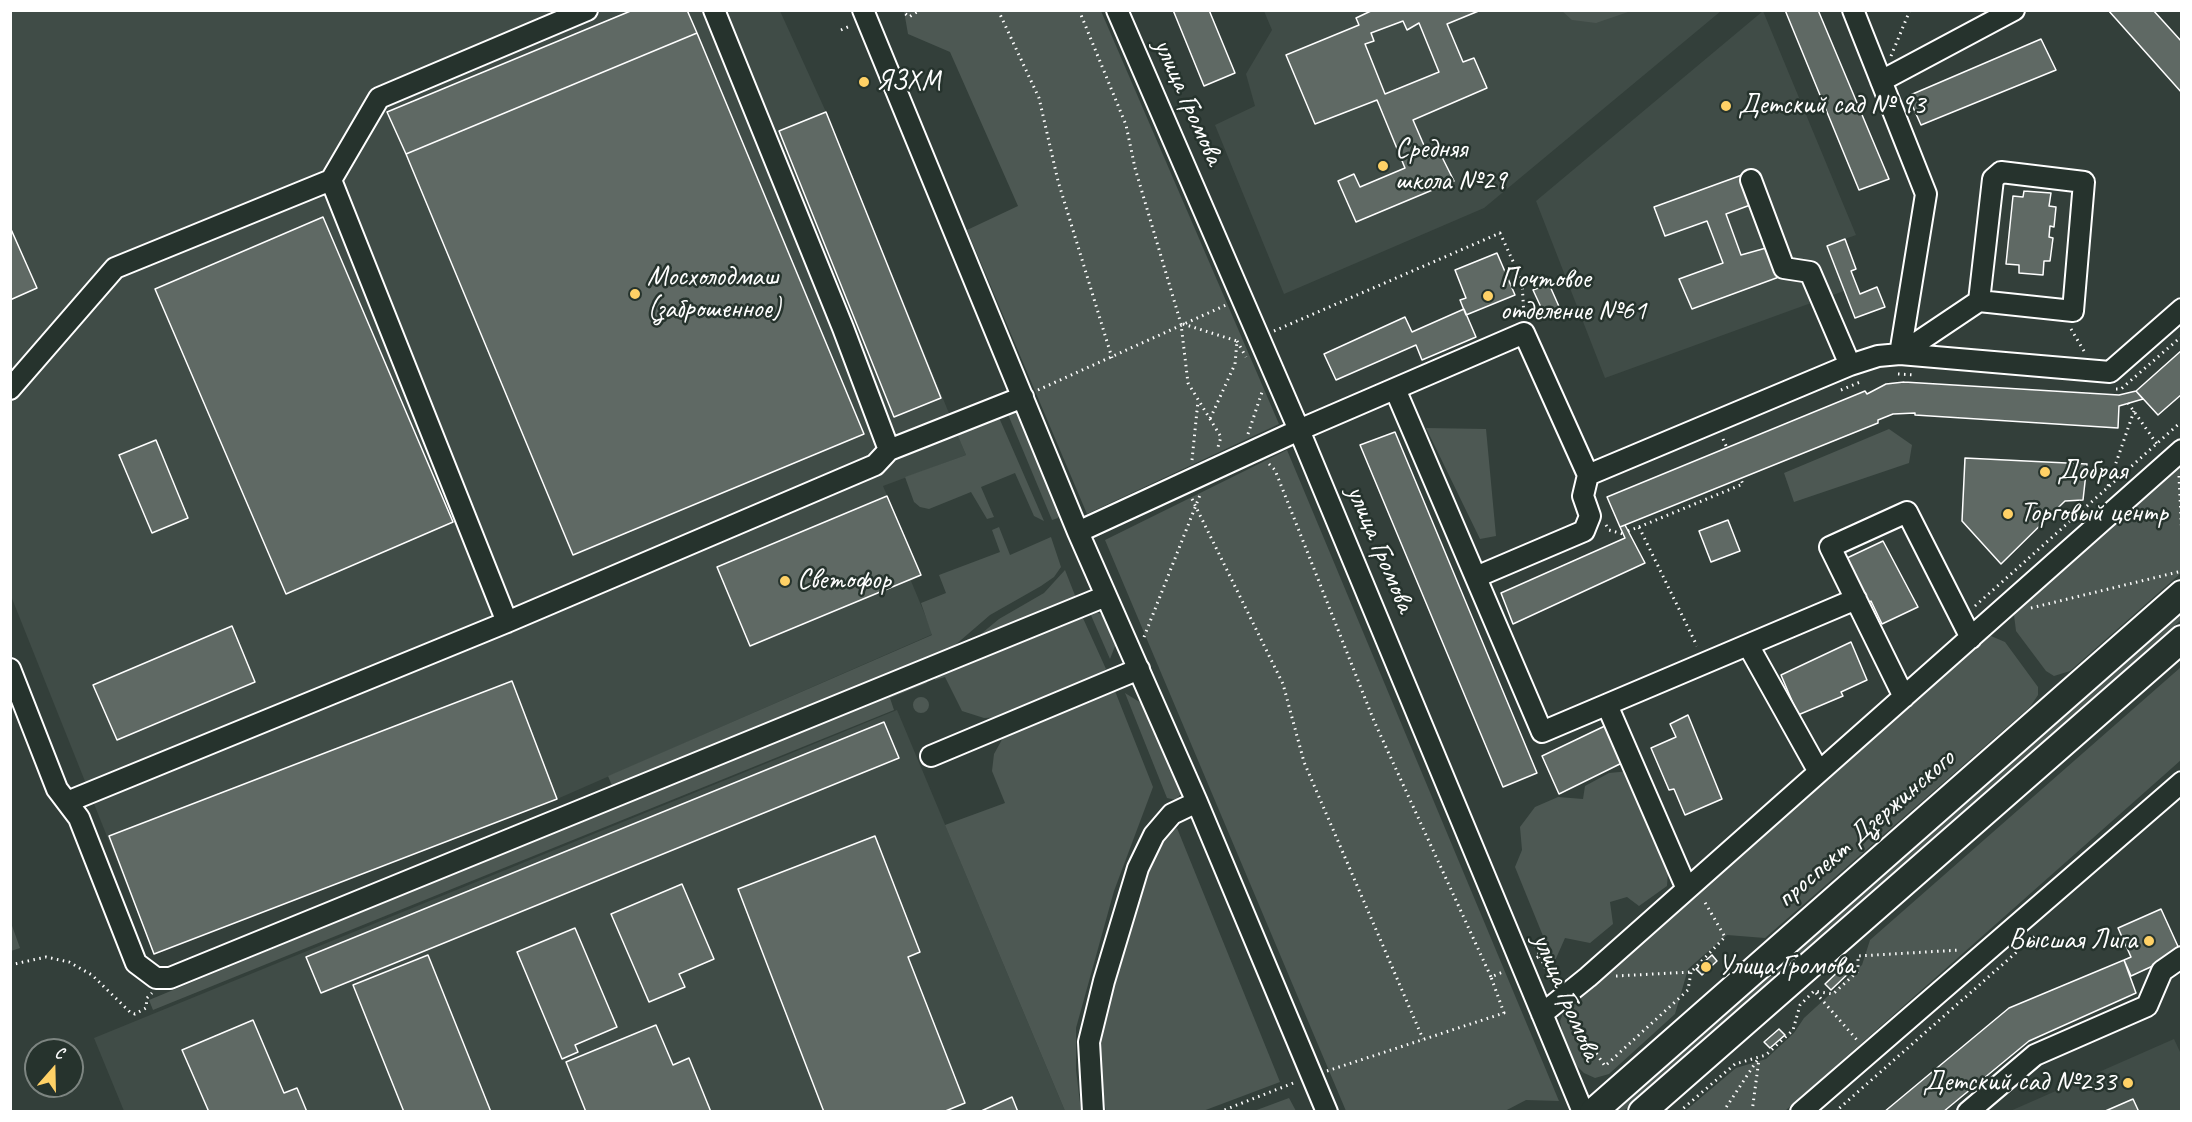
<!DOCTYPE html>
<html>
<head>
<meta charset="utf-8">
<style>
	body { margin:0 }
	#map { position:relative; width:2192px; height:1122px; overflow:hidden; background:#333f3a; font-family:Caveat,sans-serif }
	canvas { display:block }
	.frame { position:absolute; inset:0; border:12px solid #fff; pointer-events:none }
	.north { position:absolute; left:24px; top:1038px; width:60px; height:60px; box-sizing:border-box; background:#26332d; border:2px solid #7d8581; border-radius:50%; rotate:20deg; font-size:16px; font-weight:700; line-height:24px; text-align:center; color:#fff }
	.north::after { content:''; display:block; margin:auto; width:21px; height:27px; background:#ffd166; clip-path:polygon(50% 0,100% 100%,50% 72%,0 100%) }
</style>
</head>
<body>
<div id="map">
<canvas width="2192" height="1122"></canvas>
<div class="frame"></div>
<div class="north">С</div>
</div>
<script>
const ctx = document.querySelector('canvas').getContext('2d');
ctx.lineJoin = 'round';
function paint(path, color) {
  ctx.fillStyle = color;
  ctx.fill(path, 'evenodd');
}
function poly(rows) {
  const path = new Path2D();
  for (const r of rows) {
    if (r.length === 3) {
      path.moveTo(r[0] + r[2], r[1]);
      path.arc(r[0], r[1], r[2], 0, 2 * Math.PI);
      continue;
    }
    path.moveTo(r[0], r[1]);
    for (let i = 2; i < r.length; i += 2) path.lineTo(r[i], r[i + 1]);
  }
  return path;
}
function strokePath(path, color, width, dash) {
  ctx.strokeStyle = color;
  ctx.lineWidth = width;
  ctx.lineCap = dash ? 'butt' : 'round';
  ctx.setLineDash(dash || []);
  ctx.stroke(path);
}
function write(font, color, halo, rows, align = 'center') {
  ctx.font = font + ' Caveat,sans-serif';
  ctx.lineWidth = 5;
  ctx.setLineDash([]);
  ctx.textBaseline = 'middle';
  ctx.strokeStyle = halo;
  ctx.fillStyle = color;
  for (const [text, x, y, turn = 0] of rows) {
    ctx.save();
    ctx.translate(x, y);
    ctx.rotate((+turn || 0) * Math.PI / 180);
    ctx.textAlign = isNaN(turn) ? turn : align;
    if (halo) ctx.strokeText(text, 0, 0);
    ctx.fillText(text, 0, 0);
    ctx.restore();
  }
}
const built = poly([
	[10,11,780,11,826,112,966,455,883,486,921,575,911,581,933,634,557,799,154,954,11,596],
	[1264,11,1721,11,1484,208,1284,294,1215,125,1255,106,1246,74,1272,30],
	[1763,11,1856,235,1845,239,1856,269,1851,272,1859,293,1877,287,1885,307,1855,318,1844,291,1605,378,1536,201],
	[897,710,1065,1111,124,1111,94,1038],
	[2174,1039,2181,1054,2181,1111,2008,1112]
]);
const green = poly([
	[904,11,1101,11,1279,424,1087,514,967,230,1018,206,950,52,908,34],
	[1562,11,1631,11,1596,23,1572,20],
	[1022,405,1062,511,1058,518,1052,520,1007,412],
	[997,413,1044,521,1034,516,1015,473,981,487,994,517,987,519,971,492,929,509,920,507,914,502,905,477,966,455,955,429],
	[1426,428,1486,429,1496,536,1480,539],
	[1889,429,1912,445,1909,463,1794,502,1784,473],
	[1287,450,1559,1101,1526,1100,1505,1111,1346,1111,1105,540],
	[2181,463,2181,573,2070,671,2054,676,2046,671,2016,631,2014,615,2017,608],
	[999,527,1010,555,1051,537,1061,567,1054,577,1041,586,990,615,939,659,613,788,608,776,932,635,921,603,946,593,939,575,1000,552,992,530],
	[1065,570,1078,603,964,648,999,619,1044,593],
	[2181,609,2181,620,1787,965,1782,960],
	[1096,612,1108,617,1117,641,1110,659,1090,613],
	[1082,616,1106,669,1099,676,1000,717,984,718,962,711,945,677,935,680,933,675],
	[1991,636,2005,642,2038,687,2038,695,2030,707,1765,938,1727,935,1688,969,1675,1014,1609,1074,1595,1078,1584,1073,1574,1063,1566,1049,1560,1021,1565,1008,1578,994,1983,638],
	[2181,667,2181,760,1785,1111,1685,1111,1736,1068,1766,1059,1794,1033,1804,1018,1862,965,1870,940],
	[925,679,927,683,890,698,894,710,153,1010,149,1000],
	[1115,691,1153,787,1114,891,1076,1028,1076,1070,1081,1111,1065,1111,945,825,1005,803,992,771,994,754,1004,736,1104,692],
	[1125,693,1146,706,1182,780,1180,795,1176,800,1167,798],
	[921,705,8],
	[1630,771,1669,857,1667,886,1639,906,1627,897,1610,902,1613,924,1590,943,1565,938,1554,963,1515,867,1522,850,1520,827,1535,807,1558,797,1583,799,1585,786,1609,773],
	[1177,828,1280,1082,1203,1111,1106,1112,1098,1054,1103,1023,1144,879,1154,854,1169,833],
	[10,920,20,948,11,951,10,951],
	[1775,965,1780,972,1625,1110,1616,1111,1618,1106],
	[1289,1098,1296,1111,1254,1111]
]);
const building = poly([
	[633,10,687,10,697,33,406,154,387,112,633,10],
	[1173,10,1209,10,1235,73,1204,86,1173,10],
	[1373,10,1481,10,1447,24,1463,62,1474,58,1487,88,1413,120,1426,150,1423,151,1427,158,1440,153,1454,181,1356,222,1338,181,1354,174,1360,187,1405,168,1377,100,1315,124,1286,55,1359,25,1356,18,1373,10],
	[1403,21,1407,30,1419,23,1439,72,1385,94,1365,44,1374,41,1371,33,1403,21],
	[1785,10,1818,10,1889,179,1859,190,1785,10],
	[2108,10,2153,10,2182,42,2182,93,2108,10],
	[697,33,864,434,573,555,406,154,697,33],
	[2041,39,2056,70,1921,125,1908,96,2041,39],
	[826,112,941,398,894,417,779,131,826,112],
	[1742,175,1753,204,1726,214,1741,255,1766,248,1779,277,1692,309,1679,279,1723,263,1707,221,1665,236,1654,207,1742,175],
	[2024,191,2051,193,2049,206,2056,207,2054,227,2050,226,2049,237,2053,238,2050,261,2044,261,2043,275,2019,273,2019,265,2006,264,2013,196,2023,197,2024,191],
	[323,217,453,522,286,594,155,289,323,217],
	[10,227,37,288,10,300,10,227],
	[1845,239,1856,269,1851,271,1860,294,1877,287,1885,307,1855,318,1827,246,1845,239],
	[1497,253,1515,295,1466,315,1460,300,1466,298,1455,270,1497,253],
	[1549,284,1561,311,1546,318,1533,290,1549,284],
	[1464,309,1476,337,1422,360,1416,345,1336,380,1324,354,1405,317,1412,332,1464,309],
	[2182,350,2182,394,2158,415,2136,391,2182,350],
	[1904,382,2119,395,2136,391,2143,399,2119,406,2118,428,1915,415,1915,413,1893,414,1878,420,1878,423,1620,527,1607,497,1865,391,1867,394,1886,384,1904,382],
	[1395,432,1537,773,1503,787,1360,445,1395,432],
	[156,440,188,518,152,533,119,455,156,440],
	[1965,458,2087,464,2083,500,2065,501,2001,564,1962,521,1965,458],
	[887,496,921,575,750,646,717,567,887,496],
	[1728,520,1740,551,1711,562,1699,531,1728,520],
	[1625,525,1645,563,1513,624,1501,593,1625,538,1620,527,1625,525],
	[1883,541,1918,607,1882,624,1871,601,1868,603,1847,558,1883,541],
	[232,626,255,682,117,740,93,685,232,626],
	[1851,642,1867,680,1841,692,1843,696,1798,715,1781,675,1851,642],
	[512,681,557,799,154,954,109,836,512,681],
	[1688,715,1722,799,1685,815,1674,789,1669,790,1651,748,1676,737,1670,724,1688,715],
	[884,722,899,758,321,993,306,957,884,722],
	[1609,724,1630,759,1559,794,1542,756,1609,724],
	[875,836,920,952,908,957,965,1103,943,1112,824,1112,738,889,875,836],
	[682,884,714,959,679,974,685,987,649,1002,611,914,682,884],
	[2161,909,2181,953,2131,976,2124,960,2131,957,2118,928,2161,909],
	[575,928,617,1027,575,1045,578,1052,562,1059,517,952,575,928],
	[428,955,491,1112,404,1112,353,985,428,955],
	[1712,955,1717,961,1702,975,1696,969,1712,955],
	[2124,960,2136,993,2029,1041,1943,1112,1884,1112,2009,1008,2124,960],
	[1847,963,1853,969,1831,990,1825,984,1847,963],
	[253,1020,284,1093,297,1088,307,1112,209,1112,182,1050,253,1020],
	[656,1025,673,1065,689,1058,711,1112,586,1112,566,1062,656,1025],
	[1779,1029,1785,1035,1770,1048,1764,1042,1779,1029],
	[1012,1097,1018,1112,979,1112,1012,1097],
	[2133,1099,2139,1112,2103,1112,2133,1099]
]);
const path = poly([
	[901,10,909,17,920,10],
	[998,10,1039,98,1058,181,1112,358],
	[1079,10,1126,125,1135,168,1181,324,1188,383,1221,437,1218,447],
	[841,30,850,26],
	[1891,56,1910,10],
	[1183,324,1237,341,1235,364,1210,419],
	[2071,329,2084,351],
	[1274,331,1500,233,1522,281,1524,317],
	[1237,341,1246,357],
	[1898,374,1915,375],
	[2116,389,2121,389,2182,336],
	[1038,390,1226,305],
	[1841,390,1860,382],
	[2128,403,2157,444],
	[1248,434,1262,392],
	[1723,439,1727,448],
	[1192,460,1198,401],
	[1269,464,1275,470,1374,721,1491,977],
	[2179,476,2182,538],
	[2108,486,2134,411],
	[1192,499,1283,684,1304,762,1423,1039],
	[1606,525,1609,530,1623,534],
	[1639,527,1743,484,1740,478],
	[1628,531,1639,527,1697,646],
	[1975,606,2182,421],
	[2031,608,2182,571],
	[1144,637,1200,495],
	[1536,947,1540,956,1536,958],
	[1540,956,1552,983],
	[10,965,46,957,69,962,92,975,131,1013,135,1014,146,1008,147,998,152,993],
	[1616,976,1691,972,1725,937,1703,899],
	[1816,993,1857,1040],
	[1569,1014,1605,1066,1688,990,1691,972],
	[1327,1071,1504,1013,1491,977,1505,971],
	[1219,1112,1296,1082],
	[1679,1112,1735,1064,1766,1055,1793,1030,1800,1005,1814,991,1833,994,1858,971,1858,956,1960,950],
	[1723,1112,1758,1059],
	[1752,1112,1759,1059],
	[1835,1112,2036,935]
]);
const minor = poly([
	[714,10,843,328,889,450],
	[863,10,1078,532,1197,802,1327,1112],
	[1117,10,1299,430,1583,1112],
	[1853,10,1926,194,1900,354],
	[1881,81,2014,10],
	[2001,172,2084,182,2073,311,1979,301,1993,179,2001,172],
	[331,180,507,622],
	[1751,180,1784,268,1810,272,1850,365],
	[1900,354,1979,301],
	[10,389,115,268,331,180,379,98,587,10],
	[1395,389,1542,732,1856,599],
	[1078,532,1299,430,1524,333,1588,475],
	[1476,577,1584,531,1590,516,1583,496,1588,475,1850,365,1878,356,1900,354,2110,372,2182,309],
	[1748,645,1819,772],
	[10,669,57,789,79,818,136,963,156,978,170,978,1106,596],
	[1904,697,1830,547,1907,512,1971,638],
	[1607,705,1687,889],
	[931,756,1139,669],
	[67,802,507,622,875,465,889,450,1023,397],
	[1542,1014,1588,977,2182,450],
	[1093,1112,1089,1042,1104,981,1138,868,1154,835,1172,814,1197,802],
	[1801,1112,2182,782],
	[1968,1112,2035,1055,2147,1006,2162,971,2182,957]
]);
const major = poly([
	[1593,1112,2182,594],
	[1642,1112,2182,639]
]);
const markers = [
	[864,82,6,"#ffd166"],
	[1726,106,6,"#ffd166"],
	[1383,166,6,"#ffd166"],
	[635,294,6,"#ffd166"],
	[1488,296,6,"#ffd166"],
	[2045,472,6,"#ffd166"],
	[2008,514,6,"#ffd166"],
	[785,581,6,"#ffd166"],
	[2149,941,6,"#ffd166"],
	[1706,967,6,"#ffd166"],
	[2128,1083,6,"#ffd166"]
];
const poiNames = [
	["ЯЗХМ",876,82],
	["Детский сад № 93",1738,106],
	["Средняя",1395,150],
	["школа №29",1395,182],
	["Мосхолодмаш",647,278],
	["(заброшенное)",647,310],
	["Почтовое",1500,280],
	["отделение №61",1500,312],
	["Добрая",2057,472],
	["Торговый центр",2020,514],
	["Светофор",797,581],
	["Высшая Лига",2137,941,"right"],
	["Улица Громова",1718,967],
	["Детский сад №233",2116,1083,"right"]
];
const streetNames = [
	["улица Громова",1188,102,66],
	["улица Громова",1380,549,67],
	["проспект Дзержинского",1866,829,-41],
	["улица Громова",1566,997,67]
];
paint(built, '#404c47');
paint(green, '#4d5853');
paint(building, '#5f6964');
strokePath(building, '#fff', 1.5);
strokePath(minor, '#fff', 24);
strokePath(major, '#fff', 30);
strokePath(path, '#fff', 3, [1.5, 4.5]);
strokePath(minor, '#26332d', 20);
strokePath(major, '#26332d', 26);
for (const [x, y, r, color] of markers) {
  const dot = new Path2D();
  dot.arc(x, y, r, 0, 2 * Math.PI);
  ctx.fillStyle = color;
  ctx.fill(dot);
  strokePath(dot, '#26332d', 2);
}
write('28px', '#fff', '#26332d', poiNames, 'left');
write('28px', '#fff', '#26332d', streetNames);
</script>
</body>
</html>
